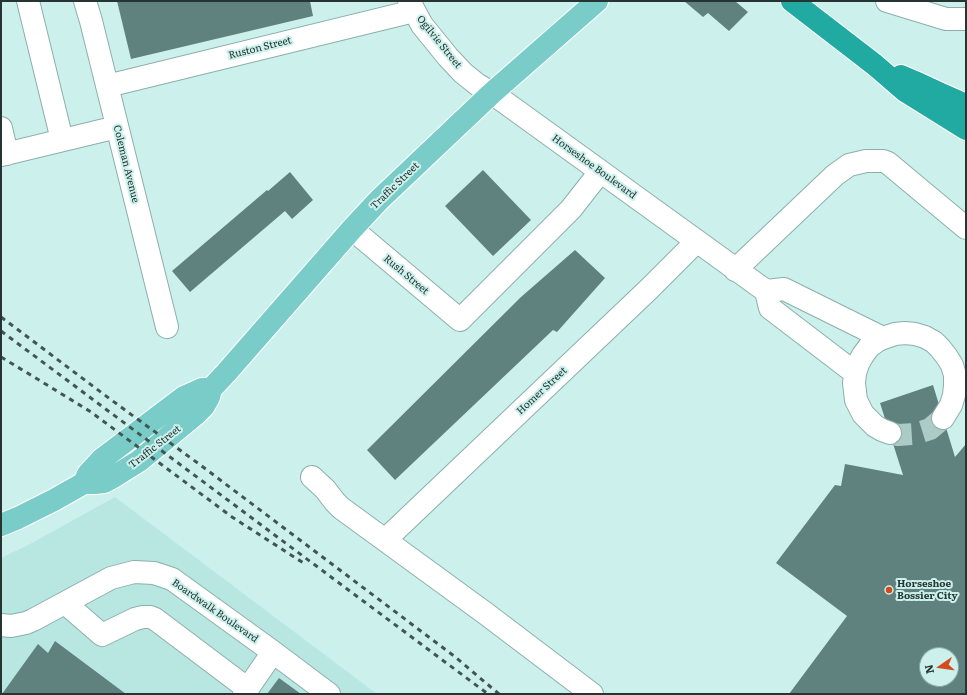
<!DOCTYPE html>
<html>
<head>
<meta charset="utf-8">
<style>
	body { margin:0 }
	#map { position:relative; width:967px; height:695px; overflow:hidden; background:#ccf1ec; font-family:Literata,serif }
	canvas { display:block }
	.frame { position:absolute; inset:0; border:2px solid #263533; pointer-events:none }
	.north { position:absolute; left:919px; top:647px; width:40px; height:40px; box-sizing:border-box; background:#ccf1ec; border:1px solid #8aa6a2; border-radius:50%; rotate:257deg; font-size:11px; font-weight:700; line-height:16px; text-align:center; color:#263533 }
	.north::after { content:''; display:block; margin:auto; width:14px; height:18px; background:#d24a1d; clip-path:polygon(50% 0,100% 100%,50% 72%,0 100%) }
</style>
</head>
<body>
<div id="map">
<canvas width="967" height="695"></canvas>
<div class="frame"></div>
<div class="north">N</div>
</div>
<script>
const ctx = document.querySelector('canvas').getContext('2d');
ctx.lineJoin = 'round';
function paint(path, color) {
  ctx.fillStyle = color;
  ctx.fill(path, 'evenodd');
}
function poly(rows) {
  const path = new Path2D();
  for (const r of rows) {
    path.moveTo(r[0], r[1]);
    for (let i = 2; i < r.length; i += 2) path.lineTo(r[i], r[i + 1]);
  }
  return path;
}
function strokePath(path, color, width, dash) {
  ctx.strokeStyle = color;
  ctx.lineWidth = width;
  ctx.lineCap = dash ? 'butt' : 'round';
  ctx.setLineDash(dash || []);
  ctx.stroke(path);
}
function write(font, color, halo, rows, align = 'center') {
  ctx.font = font + ' Literata,serif';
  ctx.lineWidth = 4;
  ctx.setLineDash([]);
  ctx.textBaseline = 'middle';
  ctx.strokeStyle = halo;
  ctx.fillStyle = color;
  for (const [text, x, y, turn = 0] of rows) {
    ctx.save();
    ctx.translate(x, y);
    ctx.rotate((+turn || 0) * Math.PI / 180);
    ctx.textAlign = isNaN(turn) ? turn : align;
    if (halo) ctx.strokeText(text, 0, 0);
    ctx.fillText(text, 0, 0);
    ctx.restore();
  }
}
const built = poly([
	[115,497,377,694,1,694,1,558,30,544]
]);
const building = poly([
	[117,1,310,1,313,16,131,59],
	[684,1,735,1,748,12,729,31,708,13,703,17],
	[483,170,531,220,493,256,445,206],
	[290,172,313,200,292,219,285,211,190,292,172,271,267,190,268,191],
	[575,250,605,278,557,332,553,330,395,480,367,450,521,297],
	[933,385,955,457,966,444,966,694,789,694,847,616,776,563,835,485,841,486,845,464,903,475,880,403],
	[927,655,951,655,951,679,927,679],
	[55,641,126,694,2,694,38,644,48,653],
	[279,678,301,694,267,694]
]);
const minorTunnel = poly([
	[890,433,898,435,914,434,930,429,943,418]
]);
const minor = poly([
	[28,1,62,140],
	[85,1,91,21,167,327],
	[409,1,422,25,448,57,463,73,478,85,492,93,766,291,770,308,855,373],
	[887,1,946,19,966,19],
	[107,86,414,11],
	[1,128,7,154],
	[1,155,117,127],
	[352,229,460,320,571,209,600,172],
	[735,270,835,175,849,165,866,161,883,161,888,163,966,228],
	[766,291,784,289,883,338],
	[890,433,882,430,875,426,863,414,856,400,854,383,855,373,858,364,863,355,869,347,877,341,883,338,895,334,905,333,915,334,925,337,934,342,940,348,947,357,952,365,955,375,955,385,954,395,951,405,943,418],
	[312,477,325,489,335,502,341,508,485,613,592,694],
	[385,540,649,289,697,241],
	[65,603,102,635,135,619,143,617,150,617,155,619,248,689],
	[1,625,11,626,26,623,33,620,111,578,134,572,154,573,172,579,273,652,329,694],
	[244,694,273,652]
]);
const major = poly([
	[84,483,88,474,102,459,184,397,202,389,211,389],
	[1,525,18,518,54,500,84,483,95,483,104,482,115,476,139,461,196,414,204,406,209,397,211,389,226,373,352,229,379,200,492,93,597,1]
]);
const highway = poly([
	[792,1,875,65,905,91,966,129],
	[901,76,915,82,941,94,966,105]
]);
const rail = poly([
	[1,317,110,399,199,464,454,656,499,694],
	[1,331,488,694],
	[1,357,39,380,91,412,232,517,305,564]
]);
const markers = [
	[889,590,4,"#d24a1d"]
];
const streetNames = [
	["Ogilvie Street",439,42,51],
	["Ruston Street",260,48,-14],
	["Coleman Avenue",126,164,76],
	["Horseshoe Boulevard",594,167,36],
	["Traffic Street",395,186,-44],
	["Rush Street",406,275,40],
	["Homer Street",542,391,-43],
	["Traffic Street",155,447,-38],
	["Boardwalk Boulevard",215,611,35]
];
const poiNames = [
	["Horseshoe",897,584],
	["Bossier City",897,596]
];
paint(built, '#b8e7e1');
paint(building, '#60827e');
strokePath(minorTunnel, '#abcbc7', 22, [22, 11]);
strokePath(minor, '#8cafab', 24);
strokePath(major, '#fff', 24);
strokePath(highway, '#fff', 24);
strokePath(minor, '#fff', 22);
strokePath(major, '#79ccc7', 22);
strokePath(highway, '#20aaa1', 22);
strokePath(rail, '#425552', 3, [5, 5]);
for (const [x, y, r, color] of markers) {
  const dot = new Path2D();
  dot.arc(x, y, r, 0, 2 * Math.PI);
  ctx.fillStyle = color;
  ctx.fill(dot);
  strokePath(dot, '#ccf1ec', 1.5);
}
write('10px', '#263533', '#ccf1ec', streetNames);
write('bold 10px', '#263533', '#ccf1ec', poiNames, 'left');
</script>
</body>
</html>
